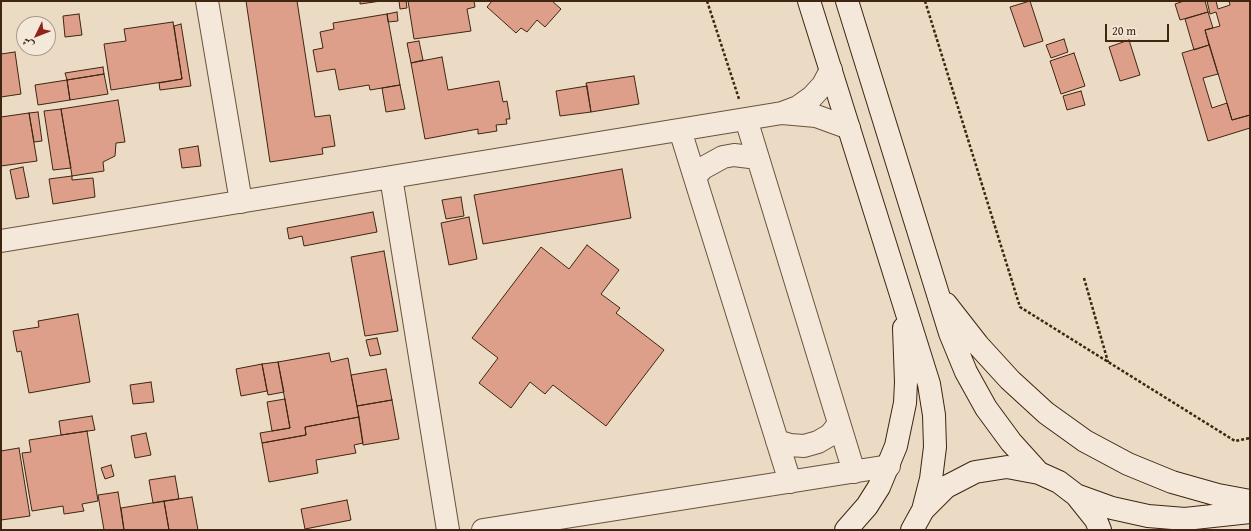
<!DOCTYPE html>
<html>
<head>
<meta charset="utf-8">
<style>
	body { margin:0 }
	#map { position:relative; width:1251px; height:531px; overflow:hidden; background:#ecdbc4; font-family:"Gentium Book Plus",Amiri,serif }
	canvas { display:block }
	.frame { position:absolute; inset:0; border:2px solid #3e2610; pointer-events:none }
	.north { position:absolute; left:16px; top:16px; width:40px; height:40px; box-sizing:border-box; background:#f3e8d9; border:1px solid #ab9a89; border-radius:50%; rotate:227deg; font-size:11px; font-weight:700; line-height:16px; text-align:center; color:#3e2610 }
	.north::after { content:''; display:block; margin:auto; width:14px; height:18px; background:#8f2418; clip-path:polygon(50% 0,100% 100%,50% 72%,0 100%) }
	.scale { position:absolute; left:1105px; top:24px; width:64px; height:18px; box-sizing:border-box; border:2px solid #3e2610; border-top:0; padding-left:5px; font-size:12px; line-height:14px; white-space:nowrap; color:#3e2610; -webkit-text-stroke:3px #f3e8d9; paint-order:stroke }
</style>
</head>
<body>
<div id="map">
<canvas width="1251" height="531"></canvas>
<div class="frame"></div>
<div class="north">ش</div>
<div class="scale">20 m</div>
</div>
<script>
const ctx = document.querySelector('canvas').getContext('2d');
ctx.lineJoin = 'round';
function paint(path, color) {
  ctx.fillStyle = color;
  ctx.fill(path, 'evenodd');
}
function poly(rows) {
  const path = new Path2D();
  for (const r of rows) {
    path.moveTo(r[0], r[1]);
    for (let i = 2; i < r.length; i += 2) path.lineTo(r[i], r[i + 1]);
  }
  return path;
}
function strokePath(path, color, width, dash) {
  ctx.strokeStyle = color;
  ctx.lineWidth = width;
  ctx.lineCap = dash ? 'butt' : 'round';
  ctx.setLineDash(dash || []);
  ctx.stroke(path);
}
const building = poly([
	[246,1,297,1,315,117,330,115,335,146,322,148,323,154,270,162,246,1],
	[360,1,381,1,360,4,360,1],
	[399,1,406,1,407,8,400,9,399,1],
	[408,1,474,1,475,7,467,9,471,31,414,39,408,1],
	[492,1,552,1,561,9,545,27,537,20,527,32,521,28,516,33,487,7,492,1],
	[1030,1,1043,41,1024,47,1010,7,1030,1],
	[1184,1,1205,1,1208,12,1180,20,1175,4,1184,1],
	[1207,1,1216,1,1218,9,1230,5,1229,1,1250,1,1250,115,1232,120,1205,30,1220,26,1216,12,1210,14,1207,1],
	[397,12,398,21,388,22,387,14,397,12],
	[1208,12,1213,28,1205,30,1209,45,1194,50,1185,19,1208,12],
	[79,14,82,35,65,37,63,16,79,14],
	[387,14,400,85,370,90,369,85,339,90,335,69,317,72,313,50,323,48,320,32,334,29,333,23,387,14],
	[173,22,182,79,111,90,104,44,126,41,124,29,173,22],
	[181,24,191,86,160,90,159,83,182,79,174,26,181,24],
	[1064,39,1068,52,1051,58,1046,45,1064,39],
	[1129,40,1140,75,1120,81,1109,47,1129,40],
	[419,41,423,60,411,63,407,43,419,41],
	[1209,45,1218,74,1203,78,1212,108,1227,103,1232,120,1250,115,1250,128,1208,141,1182,53,1209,45],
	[15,52,21,94,1,97,1,54,15,52],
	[1074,53,1085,86,1061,94,1050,61,1074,53],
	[442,57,448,90,499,81,503,102,507,101,510,119,506,119,507,124,496,125,497,131,478,134,478,129,425,139,411,63,442,57],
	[103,67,104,74,67,80,65,73,103,67],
	[104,74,108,94,70,100,67,80,104,74],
	[634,76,639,104,591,112,586,83,634,76],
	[67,80,70,100,38,105,35,85,67,80],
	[400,85,405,109,386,112,382,88,400,85],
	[587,86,591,112,560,116,556,91,587,86],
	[1081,91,1085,105,1067,110,1063,96,1081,91],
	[118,100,125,142,116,143,115,156,103,162,104,171,72,176,61,109,118,100],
	[61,109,71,168,53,170,44,111,61,109],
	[38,112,42,141,34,142,29,113,38,112],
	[29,113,37,161,1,166,1,117,29,113],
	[198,146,201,166,182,168,179,149,198,146],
	[23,167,29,197,16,199,10,170,23,167],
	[622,169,631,218,483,244,474,195,622,169],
	[72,176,72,180,93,178,95,197,53,204,49,179,72,176],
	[461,197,464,216,446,219,442,200,461,197],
	[373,212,377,232,304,246,302,236,289,239,287,228,373,212],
	[469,217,477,259,449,265,441,223,469,217],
	[587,245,619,270,601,294,620,308,616,313,664,350,606,426,553,385,545,394,530,382,511,408,479,383,498,358,472,338,541,247,569,269,587,245],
	[384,251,398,331,365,336,351,257,384,251],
	[78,314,90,382,29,393,21,351,17,352,13,331,39,327,38,321,78,314],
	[377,338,381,354,370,356,366,340,377,338],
	[329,353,331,362,348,358,359,417,305,427,306,435,262,443,260,433,290,428,278,362,329,353],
	[278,362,284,392,268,395,262,364,278,362],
	[262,364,267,391,241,396,236,369,262,364],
	[386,369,392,400,357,406,351,375,386,369],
	[151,382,154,402,133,404,130,385,151,382],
	[285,399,290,428,272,431,267,402,285,399],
	[392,400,399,439,363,445,357,406,392,400],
	[92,416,95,430,61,435,59,421,92,416],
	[359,417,363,443,354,445,356,453,316,460,318,473,269,482,262,443,306,435,305,427,359,417],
	[87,431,98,501,82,504,84,511,64,514,63,506,32,511,22,453,31,452,29,440,87,431],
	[146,433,151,455,135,458,131,436,146,433],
	[19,448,30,516,1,520,1,451,19,448],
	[111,465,114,476,105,479,101,468,111,465],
	[175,476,179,499,153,503,149,480,175,476],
	[118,492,124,530,104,530,98,495,118,492],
	[192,497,198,530,169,530,164,501,192,497],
	[347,500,351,520,305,529,301,509,347,500],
	[164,501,169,530,124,530,121,508,164,501]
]);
const path = poly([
	[707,1,739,99],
	[925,1,1020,307,1235,441,1250,438],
	[1084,278,1108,362]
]);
const street = poly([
	[207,1,241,202],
	[782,113,798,107,812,97,823,85,831,70],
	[746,119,854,472],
	[680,130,790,482],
	[391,177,448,530],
	[695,177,703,168,723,157,734,155,758,158],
	[1,241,782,113,816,116,849,128],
	[777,441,790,445,804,446,818,442,830,435,839,424],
	[483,530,889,466]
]);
const secondary = poly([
	[809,1,929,384,934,415,935,447,931,479,923,510],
	[847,1,950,333,966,372,986,408,1011,442,1039,473],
	[946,304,978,345,1010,380,1046,413,1085,441,1128,464,1172,482,1218,495,1250,501],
	[1076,495,1112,508,1148,516,1185,519,1250,512],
	[846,530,867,506,879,487,896,446,905,403,906,382,904,328],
	[912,530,923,510,946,487,975,472,1007,467,1039,473,1059,482,1076,495,1096,520,1100,530]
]);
paint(building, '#dd9f8a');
strokePath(building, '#3e2610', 1);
strokePath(street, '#6a533d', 24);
strokePath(secondary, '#3e2610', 24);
strokePath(path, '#3e2610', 2.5, [3, 2]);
strokePath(street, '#f3e8d9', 22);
strokePath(secondary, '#f3e8d9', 22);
</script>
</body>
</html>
